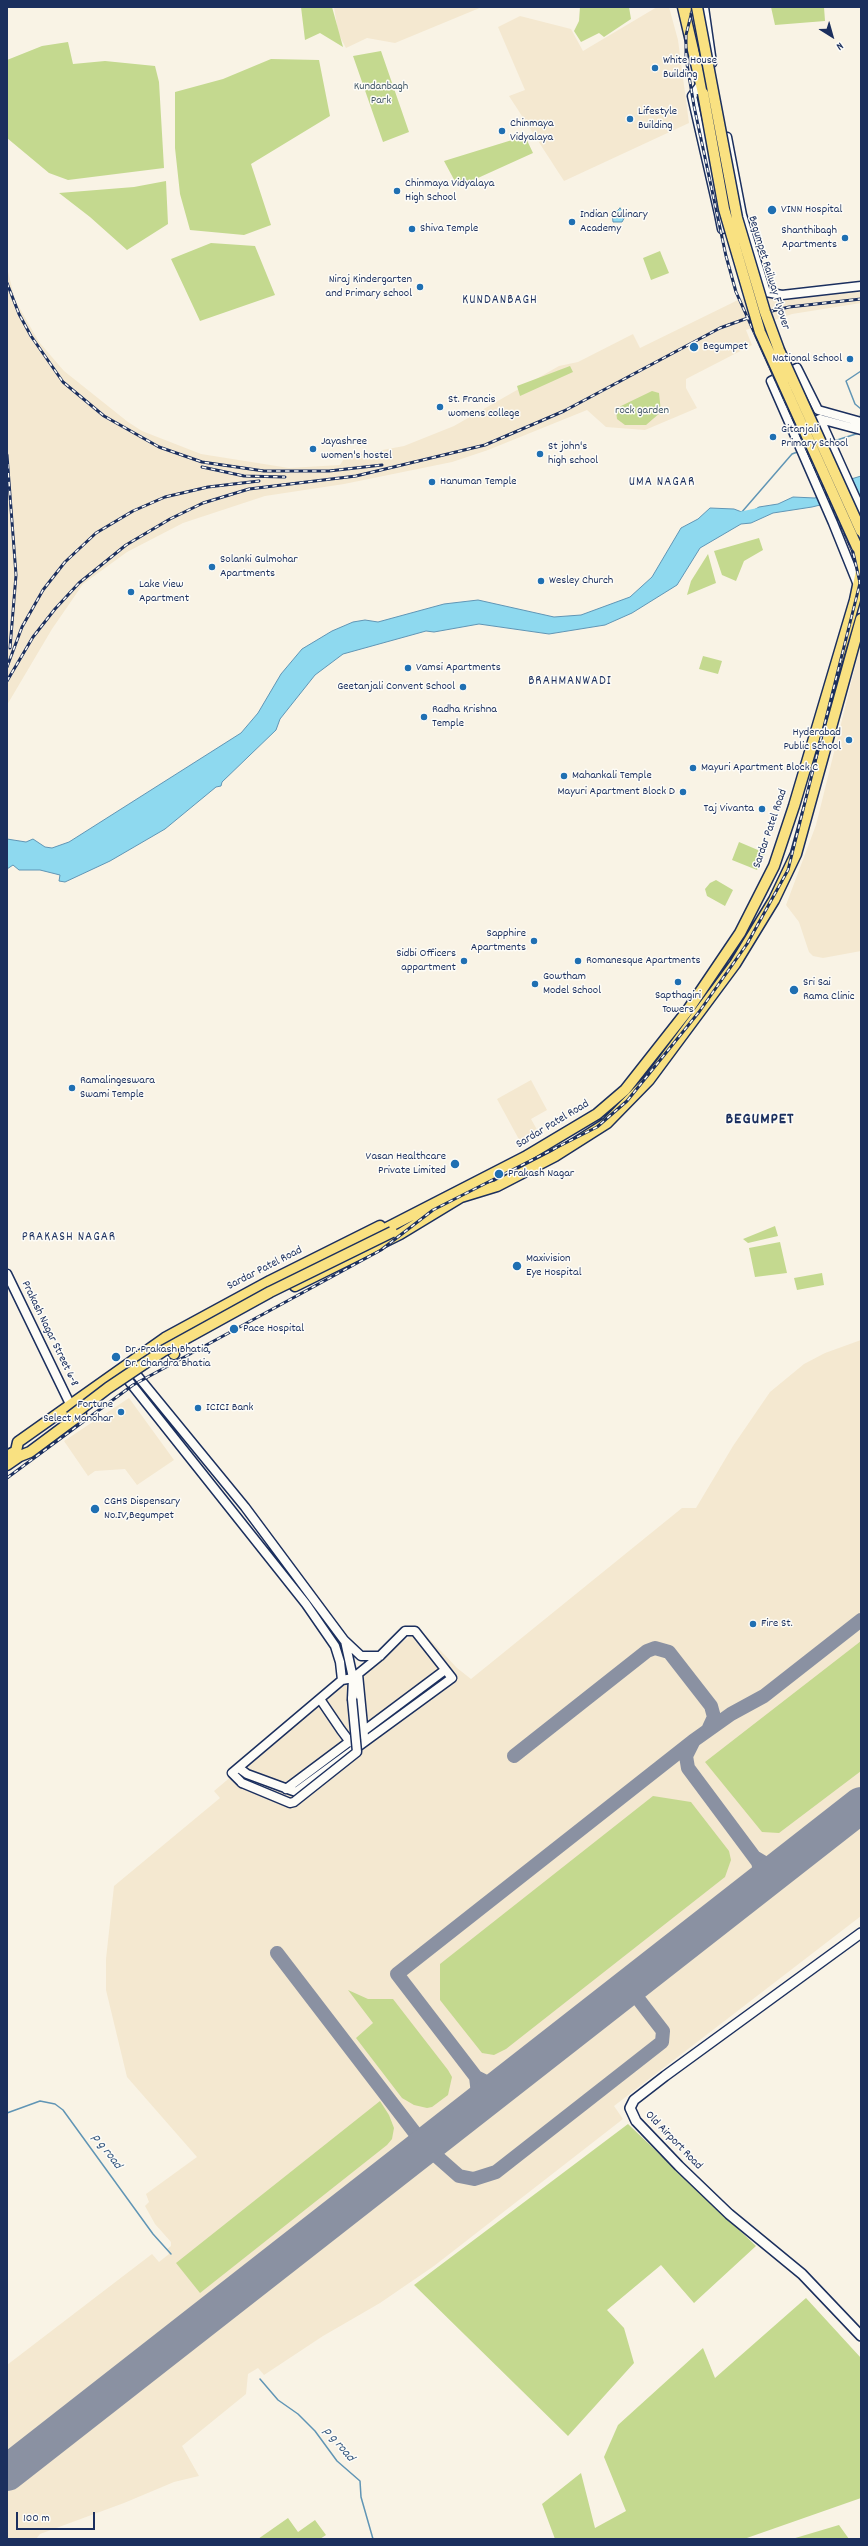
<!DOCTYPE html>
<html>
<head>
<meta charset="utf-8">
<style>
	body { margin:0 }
	#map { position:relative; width:868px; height:2546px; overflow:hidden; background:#f9f3e5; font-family:Dekko,sans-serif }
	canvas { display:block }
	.frame { position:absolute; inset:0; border:8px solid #1b2f5e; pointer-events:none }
	.north { position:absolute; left:812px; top:16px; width:40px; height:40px; -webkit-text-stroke:3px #fdfcf7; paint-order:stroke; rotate:143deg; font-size:11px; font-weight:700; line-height:16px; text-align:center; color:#1b2f5e }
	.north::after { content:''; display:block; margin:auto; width:14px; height:18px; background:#1b2f5e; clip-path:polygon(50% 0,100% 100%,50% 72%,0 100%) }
	.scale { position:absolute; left:16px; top:2512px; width:79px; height:18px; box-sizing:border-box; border:2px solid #1b2f5e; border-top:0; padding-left:5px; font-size:12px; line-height:14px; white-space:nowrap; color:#1b2f5e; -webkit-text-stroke:3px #fdfcf7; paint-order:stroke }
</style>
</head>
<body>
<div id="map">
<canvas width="868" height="2546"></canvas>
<div class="frame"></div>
<div class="north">N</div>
<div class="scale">100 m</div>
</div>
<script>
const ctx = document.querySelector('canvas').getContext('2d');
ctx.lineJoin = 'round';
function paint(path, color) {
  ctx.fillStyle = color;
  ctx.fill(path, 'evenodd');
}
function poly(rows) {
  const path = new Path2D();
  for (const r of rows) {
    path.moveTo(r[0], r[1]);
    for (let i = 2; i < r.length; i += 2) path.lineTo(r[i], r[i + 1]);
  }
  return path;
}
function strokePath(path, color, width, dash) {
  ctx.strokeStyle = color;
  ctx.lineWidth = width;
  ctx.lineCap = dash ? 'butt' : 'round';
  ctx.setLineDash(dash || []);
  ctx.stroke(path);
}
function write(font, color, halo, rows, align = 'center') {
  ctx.font = font + ' Dekko,sans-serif';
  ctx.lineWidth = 3;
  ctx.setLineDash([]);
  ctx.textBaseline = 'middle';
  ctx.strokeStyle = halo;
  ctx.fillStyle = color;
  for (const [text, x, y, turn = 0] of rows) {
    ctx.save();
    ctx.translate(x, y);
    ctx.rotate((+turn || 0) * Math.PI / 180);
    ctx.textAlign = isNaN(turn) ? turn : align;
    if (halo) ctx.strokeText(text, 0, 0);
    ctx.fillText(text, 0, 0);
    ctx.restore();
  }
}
const built = poly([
	[334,7,482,7,395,43,367,38,346,48,338,33],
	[657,7,669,7,678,40,689,123,564,181,509,96,525,90,498,27,520,16,571,29,583,51],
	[7,268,15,300,39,342,64,371,128,422,142,431,201,454,289,468,340,465,345,457,404,446,454,426,559,366,578,362,633,334,640,348,738,300,769,294,861,289,861,303,792,314,746,330,752,345,686,379,686,388,697,408,645,430,606,427,587,410,488,450,452,462,344,484,265,496,183,523,127,552,83,584,52,629,7,705],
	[861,643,861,951,823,958,813,956,809,952,799,922,786,905,816,825],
	[531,1080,547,1110,531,1119,540,1135,522,1145,497,1099],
	[861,1340,861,1916,614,2106,623,2119,434,2266,380,2303,323,2336,264,2375,258,2368,248,2374,246,2394,182,2446,199,2476,174,2482,124,2503,40,2534,36,2539,7,2539,7,2365,152,2254,159,2262,169,2254,167,2249,171,2246,171,2242,155,2224,145,2206,149,2202,146,2194,197,2157,127,2077,106,1990,106,1959,114,1886,220,1798,214,1791,313,1708,420,1629,457,1668,471,1679,682,1508,696,1508,733,1446,770,1392,804,1364,825,1353],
	[129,1398,174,1460,137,1485,125,1469,95,1471,88,1476,64,1441]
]);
const green = poly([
	[301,7,332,7,343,47,320,33,305,40],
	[580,7,629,7,631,19,604,37,599,33,581,42,574,31,579,21],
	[771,7,824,7,825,21,775,25],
	[68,42,73,64,105,61,155,66,159,82,164,168,68,180,49,173,7,138,7,60,42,46],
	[381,51,409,132,383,142,353,56],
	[271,59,319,60,330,116,251,164,271,225,244,235,190,230,180,194,175,148,175,92,223,79],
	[525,136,533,153,458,187,444,161],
	[166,181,168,224,127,250,90,217,59,193,134,187],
	[211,243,255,246,275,295,200,321,171,259],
	[660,251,669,273,651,280,643,258],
	[570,366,573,372,520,396,517,386],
	[652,391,659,393,661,412,646,425,625,425,617,419,616,411,621,406],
	[759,538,763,550,744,561,736,581,722,575,714,551],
	[708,554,716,583,687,595,691,581],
	[703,656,722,661,718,674,699,669],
	[739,842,765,853,757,870,732,860],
	[716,880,733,890,725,906,707,896,705,889,710,883],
	[775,1226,778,1236,748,1243,743,1239],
	[780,1242,787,1273,755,1277,749,1248],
	[822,1273,824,1285,797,1290,794,1278],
	[861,1641,861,1771,779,1833,762,1832,705,1762],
	[653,1796,691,1802,729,1851,731,1860,725,1877,506,2049,494,2055,482,2053,440,2000,440,1964],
	[348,1990,368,1999,393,1999,448,2070,452,2077,448,2095,432,2107,427,2108,414,2105,402,2098,356,2038,373,2023],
	[380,2101,389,2115,394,2128,392,2139,387,2145,200,2293,176,2263],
	[628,2124,756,2246,694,2303,661,2265,607,2310,624,2328,634,2363,568,2436,414,2285],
	[806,2298,861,2358,861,2498,744,2539,555,2539,542,2504,581,2473,595,2528,626,2511,604,2457,618,2425,703,2348,715,2378],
	[288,2518,298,2532,315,2520,326,2535,320,2539,258,2539],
	[839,2525,849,2539,792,2539]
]);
const water = poly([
	[620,208,626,215,622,222,613,222,612,212,617,211,620,208],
	[861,476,861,493,857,496,812,507,773,513,751,523,741,524,700,548,677,585,632,613,605,625,549,634,479,624,434,632,426,631,343,654,315,675,280,719,276,730,222,782,221,786,216,787,165,829,110,861,65,882,59,881,60,875,40,870,19,870,13,865,7,869,7,839,26,842,33,839,45,847,52,848,69,842,241,733,258,713,281,674,302,649,332,631,353,622,365,620,378,622,444,604,478,600,554,617,581,615,630,597,652,577,681,528,698,519,710,508,734,509,747,514,759,507,778,504,793,497,815,498,848,480,861,476]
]);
const stream = poly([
	[861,371,846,381,855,404,861,409],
	[860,420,861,410],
	[834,441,859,433],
	[741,513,792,454,800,451],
	[7,2113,40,2101,55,2104,63,2110,153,2234,171,2254],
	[260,2379,278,2400,298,2414,315,2431,337,2461,360,2481,361,2497,373,2539]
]);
const canal = poly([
	[738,515,757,511]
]);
const taxiway = poly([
	[693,1742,686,1756,688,1768,758,1862,761,1875,754,1889],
	[514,1756,647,1651,655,1648,669,1652,711,1706,714,1717,708,1730],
	[756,1858,771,1867,786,1864],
	[277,1953,425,2146,459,2176,474,2179,496,2172,662,2042,663,2031,629,1987],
	[509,2080,498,2084,486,2082,476,2077,397,1974,693,1741,731,1714,764,1696,861,1620],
	[472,2110,478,2094,476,2077],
	[7,2471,13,2468]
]);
const runway = poly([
	[7,2473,861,1805]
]);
const tertiary = poly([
	[704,7,712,63],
	[701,84,692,96,719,214,722,229,734,225],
	[727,137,742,215,766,292,782,295,861,286],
	[820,419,861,510],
	[792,430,820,419,861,430],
	[858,585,833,523,771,381,797,368,818,410,861,422],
	[7,1274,70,1404],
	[136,1374,245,1507,344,1640,361,1656,380,1656],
	[128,1380,306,1604,335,1646,340,1662,342,1680],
	[345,1641,353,1678,352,1699],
	[358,1674,364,1736],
	[320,1699,341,1730,350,1742,353,1743],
	[239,1768,247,1774,296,1792,452,1678,415,1631,405,1631,380,1656,353,1678,342,1680,232,1773,242,1783],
	[286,1789,445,1670]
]);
const secondary = poly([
	[861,1933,665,2076,634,2100,630,2108,636,2121,679,2166,729,2214,802,2274,861,2336]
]);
const primary = poly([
	[683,7,703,93],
	[690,7,691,8],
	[857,547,861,571],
	[375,1234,525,1157,597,1114,625,1090,688,1010,740,933,774,866,794,806,855,600,861,571],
	[295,1286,400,1234,461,1197,497,1186,555,1156,607,1123,649,1080,735,964,774,900,796,854,861,619],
	[166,1340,174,1354],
	[7,1456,16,1451,18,1442,165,1338,270,1281,380,1226],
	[7,1465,20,1456,30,1452,81,1414]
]);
const rail = poly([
	[7,283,19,314,31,336,63,382,104,416,159,447,202,462,264,471,329,471,382,465],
	[7,455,16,575,10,648],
	[202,467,244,476,285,477],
	[7,667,22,627,43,590,65,562,96,533,133,511,165,497,208,487,259,481],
	[7,681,33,637,55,609,79,583,126,545,170,519,203,503,249,489,356,476,485,445,564,411,720,328,759,314,789,307,861,299],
	[7,1478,133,1385,381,1250,433,1210,597,1127,627,1101,699,1012,747,944,788,870,860,583,853,552,736,292,726,256,694,106,686,58,686,35,693,7]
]);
const tertiaryBridge = poly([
	[242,1783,290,1803,294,1802,357,1752,352,1699]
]);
const primaryBridge = poly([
	[697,7,737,218,765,312,779,350,861,531],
	[703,93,724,209,760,332,857,547],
	[70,1417,108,1388,163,1351,270,1292,392,1232]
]);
const markers = [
	[655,68,4,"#1f6fb2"],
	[630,119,4,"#1f6fb2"],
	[502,131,4,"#1f6fb2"],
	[397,191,4,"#1f6fb2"],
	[772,210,5,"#1f6fb2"],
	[572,222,4,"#1f6fb2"],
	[412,229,4,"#1f6fb2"],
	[845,238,4,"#1f6fb2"],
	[420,287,4,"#1f6fb2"],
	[694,347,5,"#1f6fb2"],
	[850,359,4,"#1f6fb2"],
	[440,407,4,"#1f6fb2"],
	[773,437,4,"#1f6fb2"],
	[313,449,4,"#1f6fb2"],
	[540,454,4,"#1f6fb2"],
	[432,482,4,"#1f6fb2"],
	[212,567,4,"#1f6fb2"],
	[541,581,4,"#1f6fb2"],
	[131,592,4,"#1f6fb2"],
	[408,668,4,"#1f6fb2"],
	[463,687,4,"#1f6fb2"],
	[424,717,4,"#1f6fb2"],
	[849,740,4,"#1f6fb2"],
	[693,768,4,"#1f6fb2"],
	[564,776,4,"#1f6fb2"],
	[683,792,4,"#1f6fb2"],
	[762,809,4,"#1f6fb2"],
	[534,941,4,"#1f6fb2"],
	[464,961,4,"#1f6fb2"],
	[578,961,4,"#1f6fb2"],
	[678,982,4,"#1f6fb2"],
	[535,984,4,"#1f6fb2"],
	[794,990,5,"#1f6fb2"],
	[72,1088,4,"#1f6fb2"],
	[455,1164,5,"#1f6fb2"],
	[499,1174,5,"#1f6fb2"],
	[517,1266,5,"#1f6fb2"],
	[234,1329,5,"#1f6fb2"],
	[116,1357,5,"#1f6fb2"],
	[198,1408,4,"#1f6fb2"],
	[121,1412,4,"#1f6fb2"],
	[95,1509,5,"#1f6fb2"],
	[753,1624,4,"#1f6fb2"]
];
const poiNames = [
	["White House",663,61],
	["Building",663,75],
	["Lifestyle",638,112],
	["Building",638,126],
	["Chinmaya",510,124],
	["Vidyalaya",510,138],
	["Chinmaya Vidyalaya",405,184],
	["High School",405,198],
	["VINN Hospital",781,210],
	["Indian Culinary",580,215],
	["Academy",580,229],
	["Shiva Temple",420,229],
	["Shanthibagh",837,231,"right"],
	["Apartments",837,245,"right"],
	["Niraj Kindergarten",412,280,"right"],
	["and Primary school",412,294,"right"],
	["Begumpet",703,347],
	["National School",842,359,"right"],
	["St. Francis",448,400],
	["womens college",448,414],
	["Gitanjali",781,430],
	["Primary School",781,444],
	["Jayashree",321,442],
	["women's hostel",321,456],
	["St john's",548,447],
	["high school",548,461],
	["Hanuman Temple",440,482],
	["Solanki Gulmohar",220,560],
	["Apartments",220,574],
	["Wesley Church",549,581],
	["Lake View",139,585],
	["Apartment",139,599],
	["Vamsi Apartments",416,668],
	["Geetanjali Convent School",455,687,"right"],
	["Radha Krishna",432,710],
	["Temple",432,724],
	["Hyderabad",841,733,"right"],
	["Public School",841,747,"right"],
	["Mayuri Apartment Block C",701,768],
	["Mahankali Temple",572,776],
	["Mayuri Apartment Block D",675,792,"right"],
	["Taj Vivanta",754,809,"right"],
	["Sapphire",526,934,"right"],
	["Apartments",526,948,"right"],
	["Sidbi Officers",456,954,"right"],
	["appartment",456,968,"right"],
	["Romanesque Apartments",586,961],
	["Gowtham",543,977],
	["Model School",543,991],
	["Sri Sai",803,983],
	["Rama Clinic",803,997],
	["Sapthagiri",678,996,"center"],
	["Towers",678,1010,"center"],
	["Ramalingeswara",80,1081],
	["Swami Temple",80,1095],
	["Vasan Healthcare",446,1157,"right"],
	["Private Limited",446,1171,"right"],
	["Prakash Nagar",508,1174],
	["Maxivision",526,1259],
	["Eye Hospital",526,1273],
	["Pace Hospital",243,1329],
	["Dr. Prakash Bhatia,",125,1350],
	["Dr. Chandra Bhatia",125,1364],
	["Fortune",113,1405,"right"],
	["Select Manohar",113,1419,"right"],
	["ICICI Bank",206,1408],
	["CGHS Dispensary",104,1502],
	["No.IV,Begumpet",104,1516],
	["Fire St.",761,1624]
];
const parkNames = [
	["Kundanbagh",381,87],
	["Park",381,101],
	["rock garden",642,411]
];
const streetNames = [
	["Begumpet Railway Flyover",768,273,73],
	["Sardar Patel Road",771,829,-71],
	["Sardar Patel Road",553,1125,-31],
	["Sardar Patel Road",265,1269,-27],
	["Prakash Nagar Street 6-8",49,1334,64],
	["Old Airport Road",673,2141,46]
];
const neighbourhoodNames = [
	["KUNDANBAGH",500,301],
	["UMA NAGAR",662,483],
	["BRAHMANWADI",570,682],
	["PRAKASH NAGAR",69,1238]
];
const waterNames = [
	["p g road",106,2152,53],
	["p g road",338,2445,50]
];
const districtNames = [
	["BEGUMPET",760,1121]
];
paint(built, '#f4e8d0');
paint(green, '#c4d98f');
paint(water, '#8ed9ef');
strokePath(water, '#6095b5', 1);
strokePath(stream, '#6095b5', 1.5);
strokePath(canal, '#8ed9ef', 5.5);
strokePath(taxiway, '#8a91a2', 14);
strokePath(runway, '#8a91a2', 36);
strokePath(tertiary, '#1b2f5e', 11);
strokePath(secondary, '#1b2f5e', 12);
strokePath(primary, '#1b2f5e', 13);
strokePath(tertiary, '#fdfcf7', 8);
strokePath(secondary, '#fdfcf7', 9);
strokePath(primary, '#f9e181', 10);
strokePath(rail, '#1b2f5e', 3);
strokePath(rail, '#fdfcf7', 1.5, [4.5]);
strokePath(tertiaryBridge, '#1b2f5e', 11, []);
strokePath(primaryBridge, '#1b2f5e', 13, []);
strokePath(tertiaryBridge, '#fdfcf7', 8);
strokePath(primaryBridge, '#f9e181', 10);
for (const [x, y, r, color] of markers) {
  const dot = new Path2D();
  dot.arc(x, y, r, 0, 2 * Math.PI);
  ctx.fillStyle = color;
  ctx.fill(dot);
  strokePath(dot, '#fdfcf7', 1.5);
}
write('12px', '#1b2f5e', '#fdfcf7', poiNames, 'left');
write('12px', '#455a6a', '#fdfcf7', parkNames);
write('12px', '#1b2f5e', '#fdfcf7', streetNames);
ctx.letterSpacing = '1px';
write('13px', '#1b2f5e', '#fdfcf7', neighbourhoodNames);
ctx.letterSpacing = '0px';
write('italic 13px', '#385a82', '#fdfcf7', waterNames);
ctx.letterSpacing = '1px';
write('bold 16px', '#1b2f5e', '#fdfcf7', districtNames);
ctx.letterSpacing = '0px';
</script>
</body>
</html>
